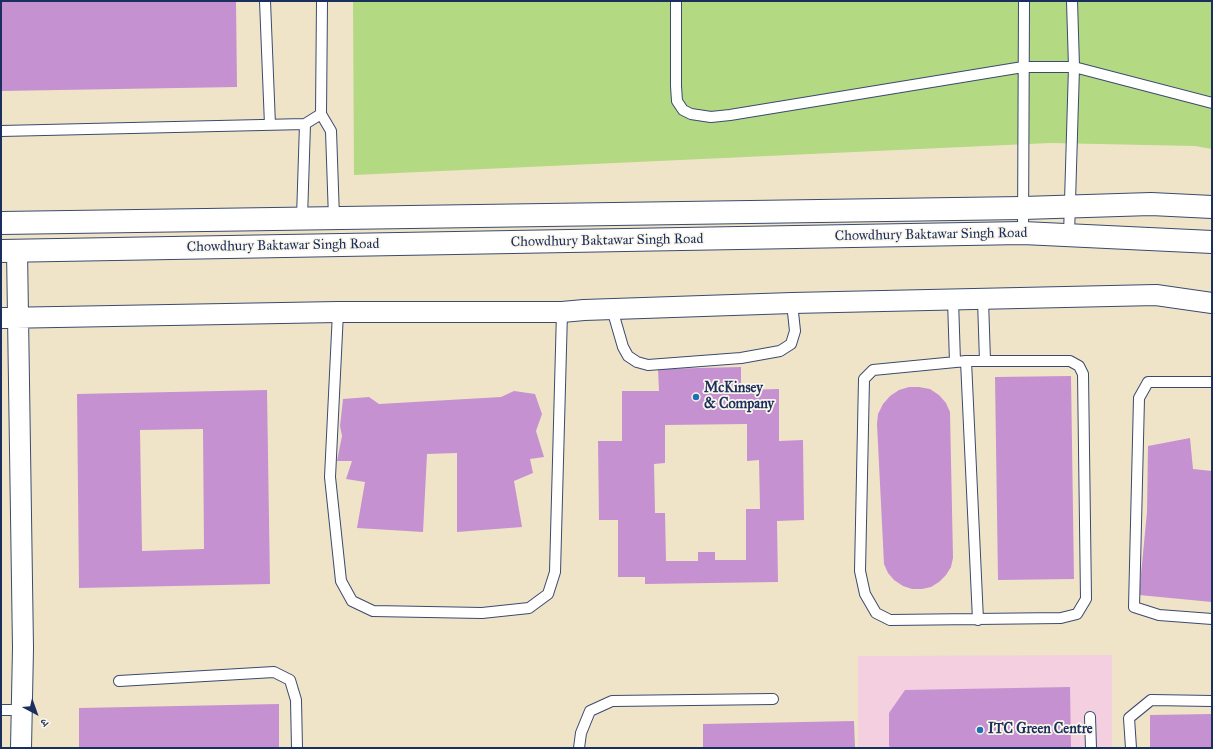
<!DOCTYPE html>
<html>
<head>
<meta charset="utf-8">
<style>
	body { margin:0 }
	#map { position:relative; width:1213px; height:749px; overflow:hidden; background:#f0e4c8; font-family:"IM FELL Great Primer","Noto Serif Devanagari",serif }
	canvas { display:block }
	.frame { position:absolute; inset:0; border:2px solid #1b2f5e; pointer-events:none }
	.north { position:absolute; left:16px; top:693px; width:40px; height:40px; -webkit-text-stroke:3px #fbf7ec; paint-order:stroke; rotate:139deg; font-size:11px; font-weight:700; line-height:16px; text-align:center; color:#1b2f5e }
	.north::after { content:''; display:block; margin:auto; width:14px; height:18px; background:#1b2f5e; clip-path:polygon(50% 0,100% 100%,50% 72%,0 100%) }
</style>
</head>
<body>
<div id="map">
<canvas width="1213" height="749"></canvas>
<div class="frame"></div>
<div class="north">उ</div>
</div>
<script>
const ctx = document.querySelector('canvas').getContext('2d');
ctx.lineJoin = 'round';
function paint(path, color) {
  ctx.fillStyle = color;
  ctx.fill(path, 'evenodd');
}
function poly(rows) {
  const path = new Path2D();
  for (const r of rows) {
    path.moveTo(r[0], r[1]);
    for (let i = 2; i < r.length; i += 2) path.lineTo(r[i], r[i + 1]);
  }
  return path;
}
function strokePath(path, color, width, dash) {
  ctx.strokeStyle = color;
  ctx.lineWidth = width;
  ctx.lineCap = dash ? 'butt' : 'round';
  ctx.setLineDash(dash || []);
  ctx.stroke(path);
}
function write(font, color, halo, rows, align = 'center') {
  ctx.font = font + ' "IM FELL Great Primer",serif';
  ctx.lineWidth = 3.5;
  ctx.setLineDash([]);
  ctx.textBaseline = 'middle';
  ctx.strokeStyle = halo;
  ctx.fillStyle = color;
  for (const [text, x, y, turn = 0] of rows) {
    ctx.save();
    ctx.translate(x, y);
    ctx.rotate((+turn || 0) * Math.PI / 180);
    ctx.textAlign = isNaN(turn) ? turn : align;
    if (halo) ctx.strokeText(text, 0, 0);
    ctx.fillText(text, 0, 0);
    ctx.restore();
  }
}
const built = poly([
	[1112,655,1112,748,858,748,858,656]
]);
const green = poly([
	[353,1,1212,1,1212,149,1195,146,1050,143,354,175]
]);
const building = poly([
	[1,1,236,1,237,87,1,91],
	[741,367,741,390,779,389,779,441,803,440,804,520,777,521,778,582,645,584,645,577,618,577,618,520,599,520,598,441,622,441,622,391,659,391,658,369],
	[747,424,747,461,759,460,760,509,746,509,746,560,715,560,715,552,698,552,698,561,666,561,665,513,655,513,654,464,665,463,665,425],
	[1071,376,1074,579,998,580,995,377],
	[909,387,919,387,930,389,939,395,946,403,950,412,953,558,951,567,946,575,939,582,931,587,922,589,912,589,903,586,894,580,888,573,884,564,877,424,878,414,883,404,890,396,899,390],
	[267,390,270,584,79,588,77,394],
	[203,429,204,549,142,551,140,430],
	[514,391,535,394,542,414,536,431,544,457,530,459,533,473,514,481,522,527,457,532,457,453,427,454,423,532,357,528,365,482,346,479,352,461,337,461,342,436,340,426,343,399,369,397,379,404,501,397],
	[1190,438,1193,469,1212,471,1212,602,1139,595,1147,512,1148,446],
	[1070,687,1071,748,891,748,889,746,889,713,905,690],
	[279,704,279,748,79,748,79,708],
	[1212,714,1212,748,1150,748,1150,715],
	[854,721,855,748,703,748,703,724]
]);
const lane = poly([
	[265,1,270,125],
	[676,1,676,86,677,101,683,110,691,114,711,117,730,115,1023,67,1074,67,1212,103],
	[321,114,322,1],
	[1,131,305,124,321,114,331,131,334,218],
	[302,218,305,124],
	[1023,233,1024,1],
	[1069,235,1074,67,1072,1],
	[953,300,955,362],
	[983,300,985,361],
	[612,309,623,347,628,356,637,362,648,365,741,358,780,351,791,344,795,331,792,303],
	[338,312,330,477,341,581,352,601,373,611,482,613,529,608,548,594,555,572,562,312],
	[966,361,1070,361,1079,366,1083,374,1086,599,1077,614,1061,618,890,620,876,613,865,594,860,571,864,379,873,370,966,361],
	[966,361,978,620],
	[1212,382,1148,382,1139,398,1134,607,1159,615,1212,619],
	[119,681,274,672,290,680,296,700,297,748],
	[1,710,22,710],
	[1090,717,1091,748],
	[579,748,581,733,590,711,612,701,773,699],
	[1131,748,1129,718,1151,700,1212,701]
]);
const street = poly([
	[17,250,23,648,21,748],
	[1,318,338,312,562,312,584,310,792,303,1156,295,1212,303]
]);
const secondary = poly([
	[1,223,1023,208,1151,204,1212,207],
	[1,251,1023,233,1212,242]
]);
const markers = [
	[696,397,4,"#1f6fb2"],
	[980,730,4,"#1f6fb2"]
];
const streetNames = [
	["Chowdhury Baktawar Singh Road",931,235,-1],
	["Chowdhury Baktawar Singh Road",607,241,-1],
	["Chowdhury Baktawar Singh Road",283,246,-1]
];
const poiNames = [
	["McKinsey",704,389],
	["& Company",704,405],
	["ITC Green Centre",988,730]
];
paint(built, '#f3cfdf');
paint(green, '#b3d982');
paint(building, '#c591d1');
strokePath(lane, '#3b4a6e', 12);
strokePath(street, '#3b4a6e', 22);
strokePath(secondary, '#3b4a6e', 24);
strokePath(lane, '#fff', 10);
strokePath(street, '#fff', 20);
strokePath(secondary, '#fff', 22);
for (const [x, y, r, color] of markers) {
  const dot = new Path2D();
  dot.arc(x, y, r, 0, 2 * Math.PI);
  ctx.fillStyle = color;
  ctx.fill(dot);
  strokePath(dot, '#fbf7ec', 1.5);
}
write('14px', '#1b2f5e', '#fbf7ec', streetNames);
write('bold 14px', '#1b2f5e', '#fbf7ec', poiNames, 'left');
</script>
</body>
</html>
